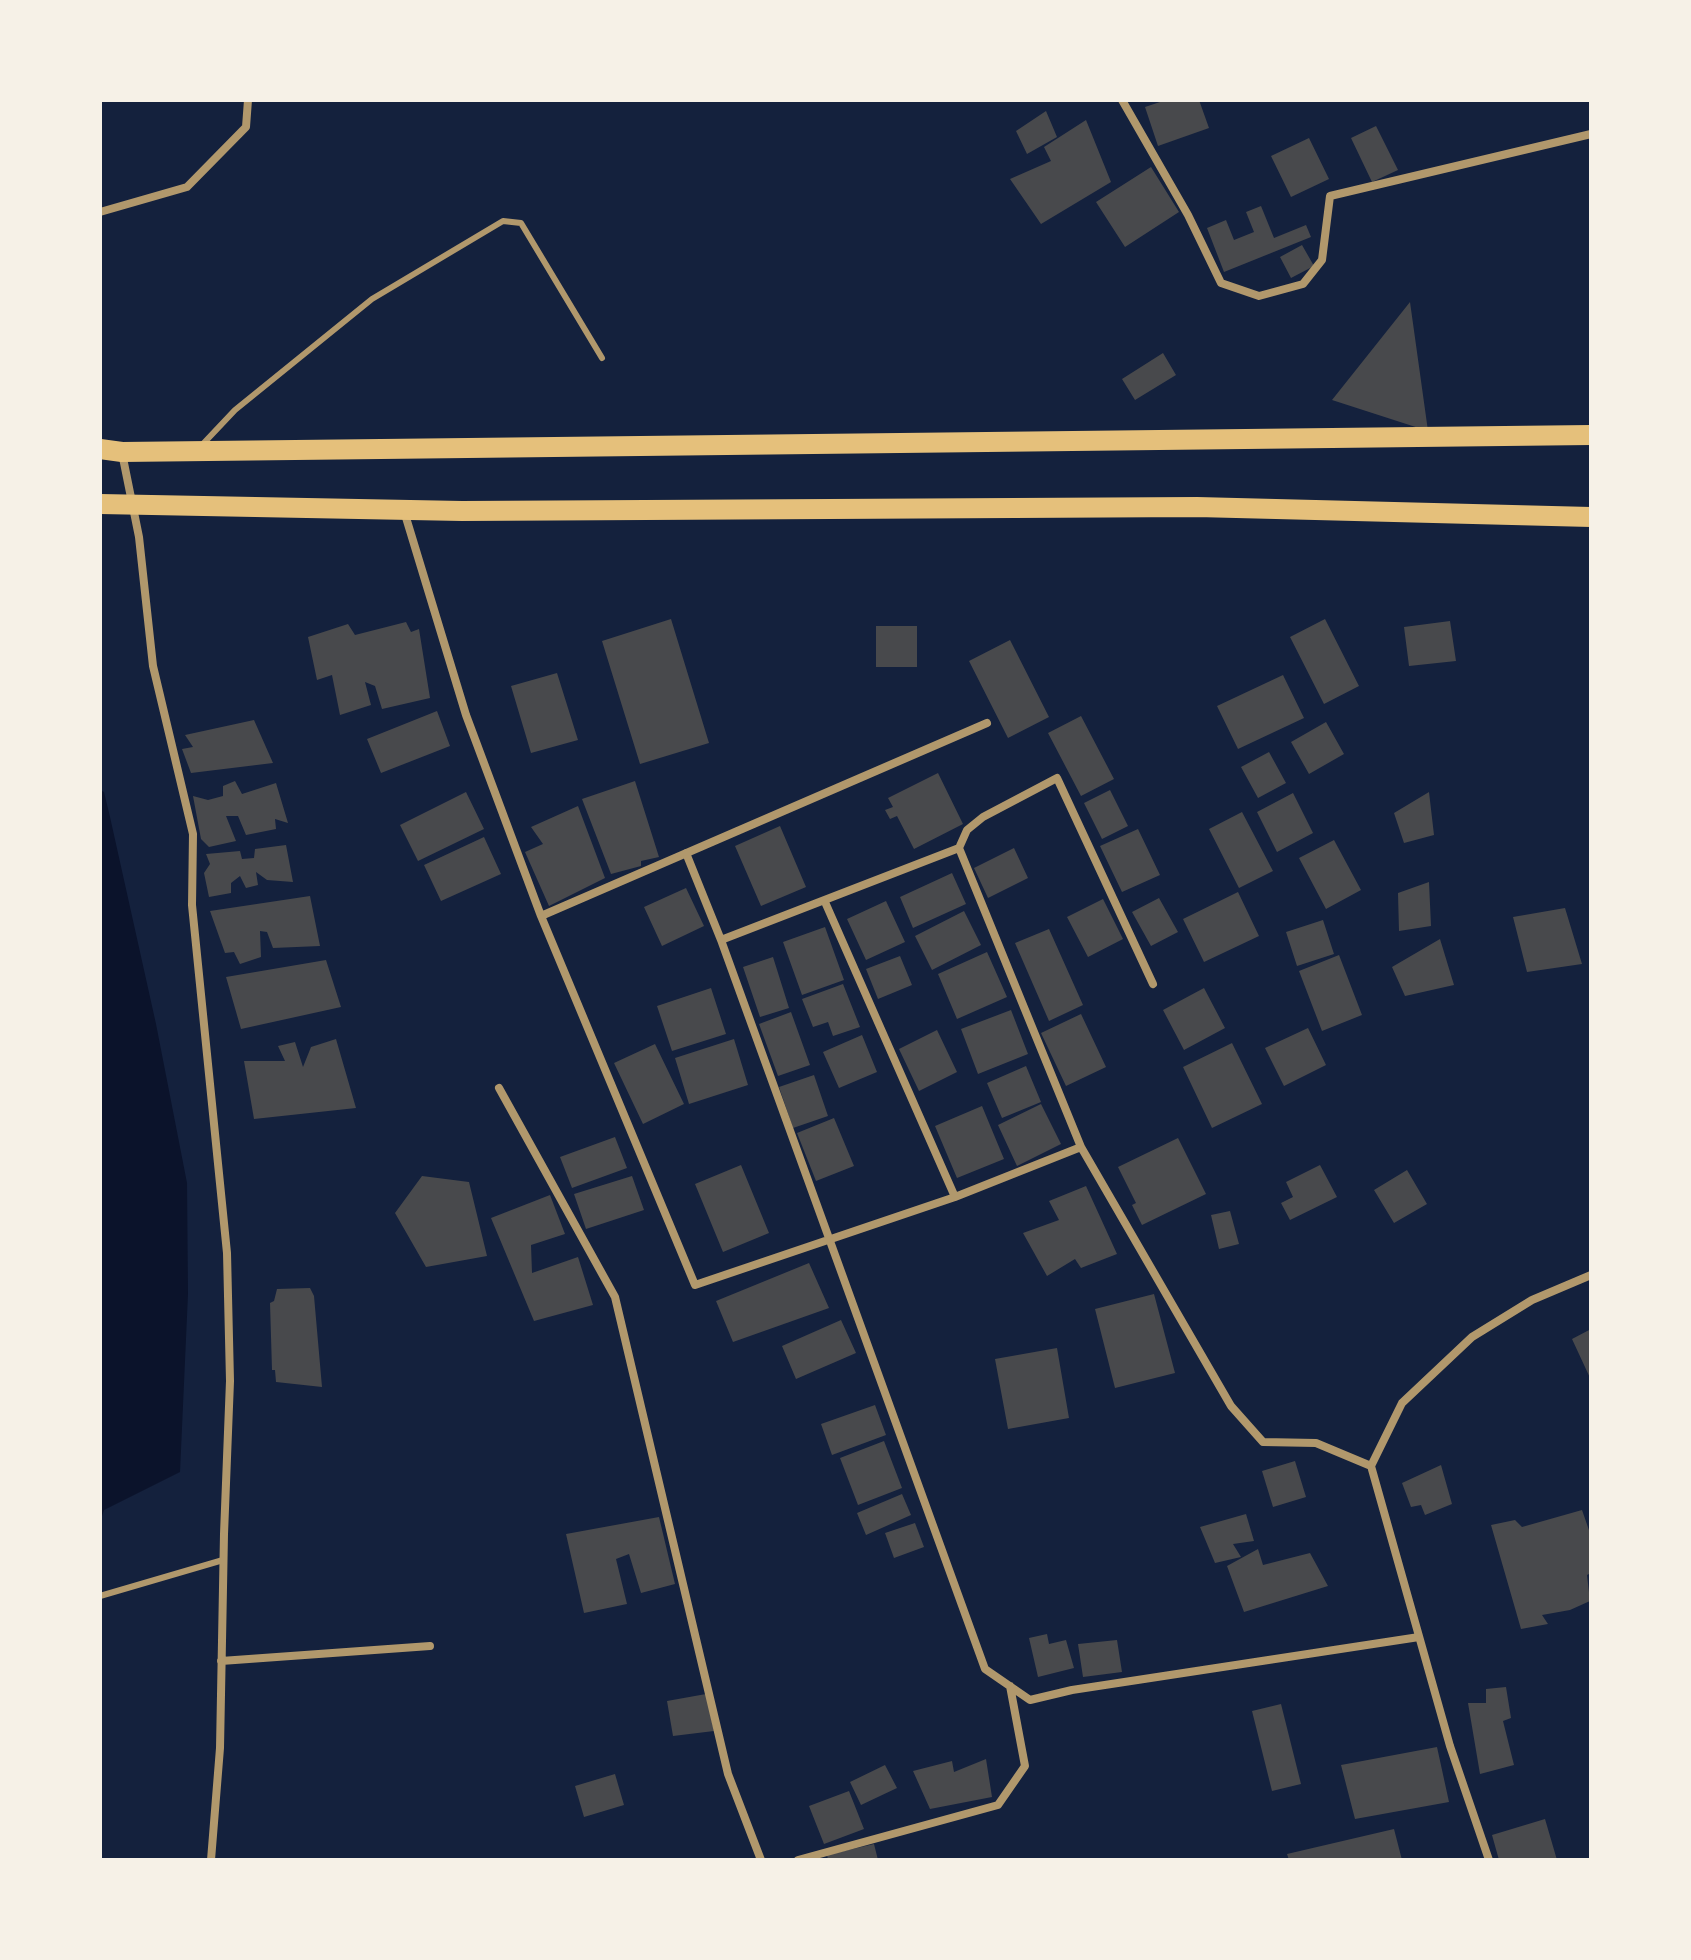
<!DOCTYPE html>
<html>
<head>
<meta charset="utf-8">
<style>
	body { margin:0 }
	#map { position:relative; width:1691px; height:1960px; overflow:hidden; background:#14213d; font-family:Rubik,sans-serif }
	canvas { display:block }
	.frame { position:absolute; inset:0; border:102px solid #f6f1e7; pointer-events:none }
</style>
</head>
<body>
<div id="map">
<canvas width="1691" height="1960"></canvas>
<div class="frame"></div>
</div>
<script>
const ctx = document.querySelector('canvas').getContext('2d');
ctx.lineJoin = 'round';
function paint(path, color) {
  ctx.fillStyle = color;
  ctx.fill(path, 'evenodd');
}
function poly(rows) {
  const path = new Path2D();
  for (const r of rows) {
    path.moveTo(r[0], r[1]);
    for (let i = 2; i < r.length; i += 2) path.lineTo(r[i], r[i + 1]);
  }
  return path;
}
function strokePath(path, color, width, dash) {
  ctx.strokeStyle = color;
  ctx.lineWidth = width;
  ctx.lineCap = dash ? 'butt' : 'round';
  ctx.setLineDash(dash || []);
  ctx.stroke(path);
}
const water = poly([
	[100,790,104,792,110,817,156,1024,187,1183,188,1294,180,1472,104,1510,100,1522]
]);
const building = poly([
	[1166,100,1199,100,1209,128,1158,146,1145,107],
	[1046,111,1057,137,1027,154,1016,131],
	[1086,120,1111,182,1041,224,1010,179,1051,161,1044,147],
	[1376,126,1398,170,1372,182,1351,138],
	[1309,138,1329,179,1291,197,1271,156],
	[1151,167,1179,212,1125,247,1096,202],
	[1261,206,1274,238,1306,225,1311,237,1224,272,1207,228,1226,220,1234,240,1254,232,1246,212],
	[1302,245,1314,266,1291,278,1280,257],
	[1410,302,1428,431,1332,400],
	[1163,353,1176,375,1135,400,1122,379],
	[671,619,709,743,640,764,602,641],
	[1325,619,1359,686,1324,704,1290,637],
	[1450,621,1456,661,1409,666,1404,627],
	[406,622,411,632,419,629,430,698,382,709,375,686,365,682,371,705,340,715,332,675,317,680,308,637,348,624,355,635],
	[876,626,917,626,917,667,876,667],
	[1010,640,1049,717,1008,738,969,661],
	[557,673,578,740,531,753,511,686],
	[1283,675,1304,718,1238,749,1217,706],
	[437,711,450,746,381,773,367,739],
	[1081,716,1114,779,1081,796,1048,733],
	[254,720,273,763,191,773,182,749,193,747,185,735],
	[1326,722,1344,754,1309,774,1291,742],
	[1269,752,1286,783,1258,798,1241,767],
	[938,773,963,824,914,849,897,816,890,819,885,810,893,807,888,798],
	[235,781,242,794,276,783,288,823,275,819,276,829,246,835,238,816,226,816,236,841,209,847,201,839,193,796,208,800,223,796,223,786],
	[635,781,659,857,641,861,641,866,611,874,582,799],
	[1110,790,1128,826,1102,839,1084,803],
	[466,792,484,829,418,861,400,825],
	[1429,792,1434,835,1404,843,1394,813],
	[1293,793,1313,833,1277,852,1257,812],
	[578,806,605,878,549,906,525,852,543,844,531,827],
	[1242,812,1273,871,1239,888,1209,829],
	[780,826,806,887,761,906,735,846],
	[1138,829,1160,875,1122,892,1100,846],
	[484,837,501,874,441,901,424,865],
	[1334,840,1361,890,1326,909,1299,858],
	[286,845,293,882,267,880,256,872,258,885,246,888,240,876,231,883,231,893,209,897,204,873,210,864,206,854,240,851,242,859,254,858,255,849],
	[1014,848,1028,878,988,898,974,868],
	[952,873,966,904,913,928,900,897],
	[1429,882,1431,926,1399,931,1398,893],
	[686,888,704,926,662,946,644,907],
	[1238,892,1259,936,1204,962,1183,919],
	[310,896,320,946,273,948,267,932,260,931,261,957,240,964,234,952,225,953,210,911],
	[1159,898,1178,932,1151,946,1132,912],
	[1103,899,1123,939,1088,957,1067,917],
	[886,901,905,942,866,960,847,919],
	[1565,908,1582,964,1527,972,1513,917],
	[964,911,981,945,932,970,915,936],
	[1323,920,1334,954,1297,966,1286,932],
	[825,927,844,980,802,995,783,942],
	[1049,929,1083,1005,1049,1021,1015,943],
	[1440,939,1454,985,1405,996,1392,967],
	[987,952,1007,997,957,1019,938,974],
	[1339,955,1362,1015,1322,1031,1299,971],
	[900,956,912,985,878,999,866,969],
	[773,957,789,1008,760,1017,743,967],
	[326,960,341,1007,241,1029,226,977],
	[843,984,860,1027,833,1036,828,1022,813,1027,802,999],
	[711,988,726,1034,672,1051,657,1006],
	[1204,988,1225,1028,1184,1050,1163,1010],
	[1011,1010,1028,1054,978,1074,961,1029],
	[791,1012,810,1065,778,1076,759,1024],
	[1081,1014,1106,1067,1066,1086,1041,1033],
	[1308,1028,1326,1065,1284,1086,1265,1048],
	[937,1030,957,1072,919,1091,899,1049],
	[862,1035,877,1072,839,1088,823,1052],
	[336,1039,356,1108,254,1119,244,1061,285,1061,278,1046,295,1042,303,1067,311,1047],
	[734,1039,748,1085,689,1104,675,1058],
	[1232,1043,1262,1104,1212,1128,1183,1067],
	[655,1044,684,1104,643,1124,614,1063],
	[1026,1066,1041,1102,1002,1118,987,1083],
	[814,1075,828,1116,793,1128,779,1087],
	[1041,1104,1061,1144,1017,1166,998,1125],
	[982,1106,1004,1159,957,1178,935,1126],
	[834,1118,854,1166,816,1181,797,1133],
	[615,1137,627,1168,572,1188,560,1157],
	[1178,1138,1206,1194,1142,1225,1132,1205,1136,1203,1118,1167],
	[741,1165,769,1233,723,1252,695,1184],
	[1320,1165,1337,1197,1290,1220,1281,1203,1293,1197,1286,1182],
	[1407,1170,1427,1204,1394,1223,1374,1190],
	[422,1176,469,1182,487,1256,426,1267,395,1213],
	[632,1176,644,1210,586,1229,574,1194],
	[1086,1186,1117,1254,1081,1268,1075,1259,1047,1276,1023,1233,1059,1220,1049,1201],
	[550,1195,565,1234,531,1245,532,1273,578,1257,593,1305,534,1321,491,1218],
	[1230,1211,1239,1244,1219,1249,1211,1215],
	[809,1263,829,1308,733,1342,716,1301],
	[310,1288,314,1296,322,1387,276,1382,275,1370,272,1370,270,1303,274,1301,277,1289],
	[1154,1294,1175,1373,1115,1388,1095,1309],
	[841,1320,856,1353,796,1379,782,1346],
	[1591,1329,1591,1380,1572,1339],
	[1057,1348,1069,1418,1008,1429,995,1359],
	[875,1405,886,1435,832,1455,821,1424],
	[884,1441,902,1488,858,1505,840,1458],
	[1295,1461,1306,1497,1273,1507,1262,1471],
	[1441,1465,1452,1504,1425,1515,1421,1505,1411,1507,1402,1483],
	[902,1494,911,1515,866,1535,857,1513],
	[1582,1510,1591,1536,1591,1573,1587,1575,1590,1601,1570,1610,1542,1615,1548,1624,1521,1629,1491,1525,1515,1520,1522,1527],
	[1246,1514,1254,1541,1233,1544,1241,1557,1215,1563,1200,1527],
	[659,1517,675,1584,641,1593,629,1554,616,1559,627,1604,584,1613,566,1534],
	[915,1523,924,1547,894,1558,885,1533],
	[1258,1549,1263,1565,1310,1553,1328,1586,1244,1612,1227,1566],
	[1047,1634,1049,1644,1066,1640,1074,1668,1038,1677,1029,1638],
	[1117,1640,1122,1672,1083,1677,1078,1644],
	[1506,1687,1511,1718,1503,1721,1514,1765,1480,1774,1468,1703,1486,1703,1486,1689],
	[706,1694,714,1731,673,1736,667,1701],
	[1281,1704,1301,1784,1272,1791,1252,1711],
	[1437,1747,1449,1802,1355,1819,1341,1765],
	[986,1759,992,1797,930,1809,913,1771,952,1761,954,1772],
	[885,1765,897,1788,861,1805,850,1782],
	[615,1774,624,1805,584,1817,575,1786],
	[849,1791,864,1829,824,1844,809,1806],
	[1545,1819,1557,1860,1499,1860,1492,1835],
	[1394,1829,1402,1860,1289,1860,1287,1854],
	[874,1844,878,1860,828,1860,827,1855]
]);
const service = poly([
	[201,446,235,410,372,299,503,221,521,223,602,358],
	[100,1596,223,1560]
]);
const minor = poly([
	[1122,100,1188,215,1221,283,1259,296,1303,284,1322,260,1330,196,1591,134],
	[100,212,187,187,246,127,248,100],
	[122,453,139,537,153,666,193,834,192,905,227,1253,230,1381,224,1534,220,1748,211,1860],
	[404,511,466,715,541,916,695,1285,955,1197,1081,1147],
	[959,848,1081,1147,1231,1406,1263,1442,1316,1443,1371,1466],
	[686,853,721,940,985,1669,1030,1700,1072,1690,1419,1637],
	[825,902,955,1197],
	[541,916,987,723],
	[721,940,959,848,967,830,983,817,1057,778,1153,984],
	[499,1088,615,1297,728,1774,761,1860],
	[221,1661,430,1646],
	[798,1860,998,1805,1025,1766,1010,1686],
	[1489,1860,1450,1746,1371,1466,1402,1403,1472,1337,1532,1300,1591,1275]
]);
const primary = poly([
	[100,449,122,452,1591,435],
	[100,504,462,511,1197,507,1591,517]
]);
paint(water, '#0b132b');
paint(building, '#48494c');
strokePath(service, '#b1986c', 6);
strokePath(minor, '#b1986c', 8);
strokePath(primary, '#e5c07b', 20);
</script>
</body>
</html>
